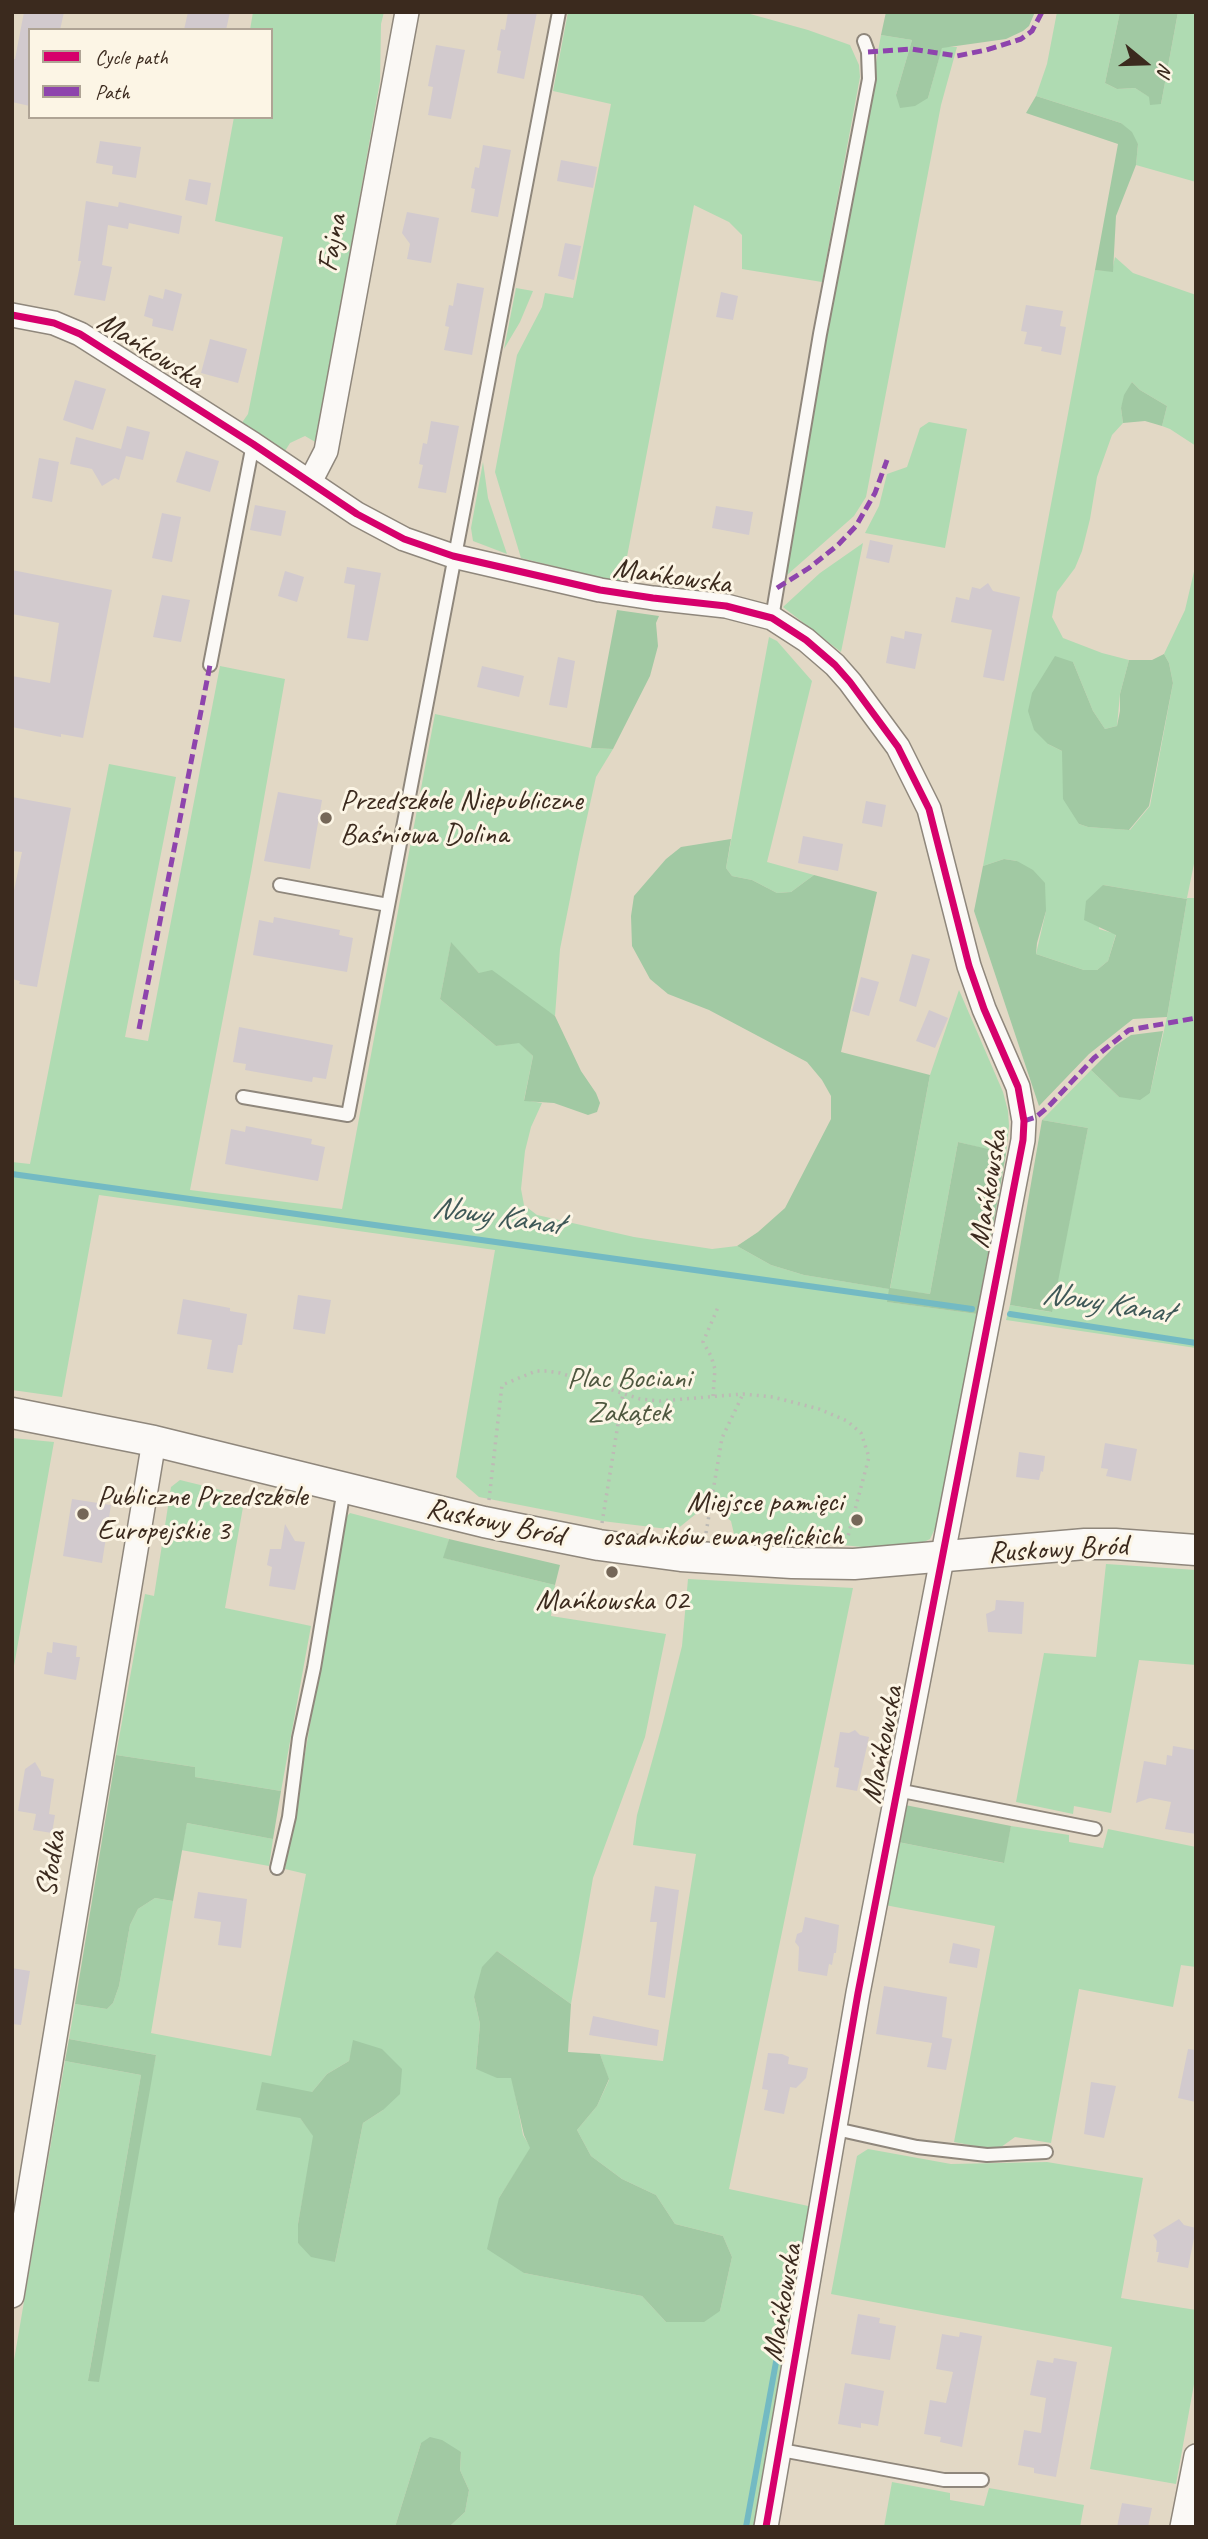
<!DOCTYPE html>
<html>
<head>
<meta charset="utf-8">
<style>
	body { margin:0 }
	#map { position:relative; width:1208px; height:2539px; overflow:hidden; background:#e2d8c5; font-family:Caveat,sans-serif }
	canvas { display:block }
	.frame { position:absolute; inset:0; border:14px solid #3b2a1e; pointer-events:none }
	.legend { position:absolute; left:28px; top:28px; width:245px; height:91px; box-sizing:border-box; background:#fcf5e5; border:2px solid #afa495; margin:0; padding:9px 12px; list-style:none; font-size:21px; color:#3b2a1e }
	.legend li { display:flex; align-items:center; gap:14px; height:35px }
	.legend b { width:35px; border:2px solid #afa495 }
	.north { position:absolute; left:1110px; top:28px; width:70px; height:70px; -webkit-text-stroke:5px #fcf5e5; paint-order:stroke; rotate:109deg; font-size:19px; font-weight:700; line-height:28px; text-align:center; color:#3b2a1e }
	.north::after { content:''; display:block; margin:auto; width:24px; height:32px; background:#3b2a1e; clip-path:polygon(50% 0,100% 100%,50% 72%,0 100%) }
</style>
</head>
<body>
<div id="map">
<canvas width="1208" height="2539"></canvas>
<div class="frame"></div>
<ul class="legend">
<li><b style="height:9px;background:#d6006c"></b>Cycle path</li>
<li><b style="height:9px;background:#8e44ad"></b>Path</li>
</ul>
<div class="north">N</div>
</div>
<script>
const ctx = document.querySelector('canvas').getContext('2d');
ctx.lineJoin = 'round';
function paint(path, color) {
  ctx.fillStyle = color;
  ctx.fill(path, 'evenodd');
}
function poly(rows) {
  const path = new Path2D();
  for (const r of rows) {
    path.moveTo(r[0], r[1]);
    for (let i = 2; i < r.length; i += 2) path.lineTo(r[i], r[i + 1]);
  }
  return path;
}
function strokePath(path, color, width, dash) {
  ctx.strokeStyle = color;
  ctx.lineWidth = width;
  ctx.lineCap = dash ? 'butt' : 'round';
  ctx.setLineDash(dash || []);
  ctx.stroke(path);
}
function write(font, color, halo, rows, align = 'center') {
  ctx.font = font + ' Caveat,sans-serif';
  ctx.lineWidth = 6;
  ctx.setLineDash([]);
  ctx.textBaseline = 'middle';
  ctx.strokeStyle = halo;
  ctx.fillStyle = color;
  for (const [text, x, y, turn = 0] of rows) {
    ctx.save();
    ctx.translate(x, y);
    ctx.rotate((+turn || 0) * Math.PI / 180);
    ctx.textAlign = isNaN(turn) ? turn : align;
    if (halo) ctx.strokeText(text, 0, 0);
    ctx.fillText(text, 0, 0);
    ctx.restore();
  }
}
const green = poly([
	[253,12,384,12,381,24,380,81,317,443,305,436,290,443,285,451,241,424,248,414,283,237,215,221,234,117,271,117,271,30,250,30],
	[568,12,743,12,808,30,850,45,859,65,860,77,822,282,742,269,742,235,729,222,694,205,622,583,521,558,495,472,517,355,542,307,545,293,573,298,611,104,553,91],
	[1057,12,1120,12,1105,83,1117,89,1135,88,1161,104,1178,12,1196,12,1196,182,1136,165,1138,144,1121,123,1036,96,1047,64],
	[881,35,912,40,896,95,928,98,942,47,957,47,941,105,866,497,854,516,787,575,796,505],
	[1115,257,1133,273,1196,295,1196,446,1170,429,1162,426,1167,406,1140,390,1132,382,1121,408,1123,423,1112,435,1097,477,1090,519,1082,551,1075,568,1057,592,1052,617,1063,638,1102,653,1129,660,1120,694,1117,726,1105,729,1093,711,1073,662,1048,744,1062,751,1079,824,1088,827,1130,830,1150,806,1173,683,1169,663,1164,654,1185,610,1196,563,1196,854,1187,898,1196,898,1196,1348,1006,1320,1010,1305,1051,1312,1088,1128,1042,1120,1091,1070,1119,1097,1150,1093,1167,1017,1187,899,1103,885,1099,929,1116,934,1108,961,1097,970,1084,970,1036,954,1046,911,1017,861,1004,859,983,866,1095,270,1112,271],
	[516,288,533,291,520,322,504,349],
	[929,422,967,429,945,548,865,533,879,506,887,474,907,467,920,428],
	[483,462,488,498,507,554,473,541,471,528],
	[863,543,841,652,783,607,820,573],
	[769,637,777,641,812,681,767,862,814,875,791,892,777,893,752,880,732,876,726,868],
	[220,666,285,679,251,872,190,1190,342,1209,435,714,591,748,613,749,596,777,580,849,560,949,555,1016,479,973,451,943,440,999,496,1046,519,1042,533,1056,524,1100,542,1103,531,1127,525,1151,521,1189,524,1205,537,1215,634,1237,712,1249,737,1246,771,1265,804,1275,890,1289,930,1075,959,990,1003,1092,1008,1111,1009,1126,1006,1154,958,1142,930,1294,890,1289,888,1302,977,1314,940,1518,930,1539,914,1547,862,1547,734,1534,731,1521,716,1509,702,1509,676,1530,602,1521,479,1497,456,1477,495,1250,99,1195,62,1397,12,1390,12,1162,30,1164,109,764,176,777,125,1037,148,1041],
	[12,1438,54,1442,12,1677],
	[180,1480,245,1496,225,1608,311,1626,281,1791,195,1777,195,1767,116,1755,145,1594,154,1596,171,1487],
	[350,1513,449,1539,444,1558,555,1585,551,1616,666,1634,645,1737,593,1878,571,2004,497,1951,474,1997,480,2024,476,2069,512,2078,523,2135,531,2148,499,2198,524,2273,642,2296,666,2322,720,2311,732,2257,723,2236,675,2224,656,2195,622,2179,591,2156,577,2130,597,2106,609,2080,600,2054,663,2061,696,1854,633,1845,637,1815,663,1722,682,1646,688,1579,853,1588,729,2189,813,2207,754,2527,449,2527,465,2512,469,2490,460,2470,461,2452,421,2443,395,2527,12,2527,12,2372,65,2061,141,2075,88,2381,156,2055,69,2039,75,2004,107,2009,113,2003,119,1986,130,1925,138,1909,155,1898,173,1901,151,2033,271,2056,306,1874,285,1869,346,1517],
	[354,2041,383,2110,363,2123,335,2262,298,2243,298,2224,314,2136,300,2118,312,2092,327,2074,349,2061],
	[1106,1564,1196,1570,1196,1665,1139,1660,1111,1813,1074,1806,1073,1814,1016,1802,1044,1653,1096,1657],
	[187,1823,273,1839,269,1866,181,1850],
	[1011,1826,1069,1835,1069,1842,1103,1848,1108,1829,1196,1847,1194,1897,1196,1898,1196,1967,1181,1965,1173,2007,1079,1989,1051,2143,1015,2137,997,2150,954,2142,995,1926,885,1905,898,1842,1003,1863],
	[868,2149,951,2164,1047,2162,1143,2178,1121,2298,1196,2310,1196,2373,1176,2484,1090,2469,1112,2347,831,2294,857,2156],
	[892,2482,950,2493,950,2500,984,2506,989,2488,1084,2505,1080,2527,884,2527]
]);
const forest = poly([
	[886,12,1035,12,1029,26,1023,31,1006,39,942,48,928,98,915,106,900,108,896,95,912,40,881,35],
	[1120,12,1178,12,1161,104,1150,105,1149,97,1135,88,1117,89,1105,83],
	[1036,96,1121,123,1132,132,1138,144,1136,165,1116,216,1113,272,1095,270,1118,144,1026,113],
	[1132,382,1140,390,1167,406,1162,426,1145,421,1123,423,1121,408,1124,395],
	[617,610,659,616,656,623,658,646,650,676,613,749,591,748],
	[1164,654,1169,663,1173,683,1149,806,1129,830,1088,827,1079,824,1063,799,1062,751,1048,744,1034,730,1028,711,1032,693,1055,656,1073,662,1093,711,1105,729,1117,726,1120,711,1120,694,1129,660,1152,660],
	[731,839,726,868,732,876,752,880,777,893,791,892,814,875,877,892,841,1052,930,1075,890,1288,930,1294,958,1142,1001,1152,1006,1154,1005,1160,977,1314,887,1302,889,1289,804,1275,771,1265,737,1246,758,1232,785,1208,831,1119,831,1096,822,1080,807,1062,709,1010,668,994,650,979,632,946,631,916,634,896,666,859,681,847],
	[1004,859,1017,861,1033,870,1045,883,1046,911,1037,943,1036,954,1084,970,1097,970,1108,961,1116,935,1084,920,1086,901,1103,885,1187,899,1167,1017,1133,1019,1089,1054,1039,1106,974,911,983,866],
	[451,942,479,973,492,970,555,1016,581,1071,596,1093,600,1103,597,1112,588,1115,554,1103,524,1101,533,1056,519,1043,496,1046,440,999],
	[1163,1031,1150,1093,1140,1100,1119,1097,1091,1070,1115,1046,1131,1035],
	[1042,1120,1088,1128,1052,1312,1010,1305],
	[449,1539,560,1565,555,1585,443,1558],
	[116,1755,195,1767,195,1777,281,1791,273,1839,187,1823,173,1901,155,1898,138,1909,130,1925,119,1986,113,2003,107,2009,75,2004],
	[905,1805,1011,1826,1004,1863,898,1842],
	[497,1951,571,2004,568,2052,600,2054,609,2079,597,2106,577,2130,591,2156,622,2179,656,2195,675,2224,723,2236,732,2257,720,2311,704,2322,666,2322,642,2296,524,2273,487,2249,499,2198,530,2148,524,2135,511,2078,497,2078,476,2069,480,2024,474,1997,482,1967],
	[69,2039,156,2055,99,2382,88,2381,141,2075,65,2061],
	[353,2040,382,2049,402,2069,400,2094,383,2110,363,2123,335,2262,311,2257,298,2243,298,2224,313,2136,300,2118,256,2110,262,2082,312,2092,327,2074,349,2061],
	[430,2437,442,2440,461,2452,460,2470,469,2490,465,2512,449,2527,395,2527,421,2443]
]);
const stream = poly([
	[12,1174,972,1309],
	[1010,1314,1196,1343],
	[746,2527,796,2252]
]);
const building = poly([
	[24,12,64,12,60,30,30,30,30,106,12,102,12,59,15,59],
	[188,12,230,12,226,30,184,30],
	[508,12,537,12,524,79,497,73,501,51,497,50,501,29,505,30],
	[436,45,465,50,451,119,428,115,433,87,428,86],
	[100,141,141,147,136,178,112,174,113,166,96,163],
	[483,145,511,150,498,217,471,212,475,189,471,188,475,167,479,168],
	[561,160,597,167,593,188,557,181],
	[189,179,211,183,207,205,185,200],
	[86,201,118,207,119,202,182,216,179,234,129,223,128,229,108,225,102,265,112,267,105,301,74,295,81,261,78,261],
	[407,212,439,218,431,263,407,259,410,244,402,233],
	[565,243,581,246,574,280,558,276],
	[457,283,484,288,472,355,444,350,449,327,445,326,449,305,453,306],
	[165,289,182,294,173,331,152,326,153,319,144,316,149,295,163,299],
	[721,292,738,296,733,320,716,317],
	[1026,305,1063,311,1060,326,1066,327,1061,355,1041,351,1042,347,1024,344,1027,332,1021,331],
	[210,339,247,349,238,383,201,373],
	[75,380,106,389,93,430,63,420],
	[431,421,459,426,446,493,418,488,423,465,419,464,423,443,427,444],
	[127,426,150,432,143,460,126,456,119,480,115,478,102,486,92,469,70,464,76,437,121,449],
	[186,451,219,461,210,492,176,482],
	[39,458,59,462,52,502,32,498],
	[255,505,286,511,281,536,250,530],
	[716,506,753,512,749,535,712,528],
	[162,513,181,517,172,562,152,558],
	[870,540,893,545,889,563,866,558],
	[347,567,381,573,368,641,347,638,355,585,344,583],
	[12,570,112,590,83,738,61,734,61,737,12,727,12,676,50,683,59,623,12,614],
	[285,571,304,577,297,602,278,596],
	[988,583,993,591,1020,597,1004,681,983,677,992,630,951,622,956,597,969,600,972,587,980,589],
	[162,595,190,600,181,642,153,637],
	[905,631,922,634,915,669,886,663,891,636,904,639],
	[558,657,575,661,567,708,549,705],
	[482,666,524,676,519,697,477,687],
	[278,792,322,800,310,869,264,861],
	[12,797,71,808,37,987,19,984,20,981,12,979,12,900,22,852,12,851],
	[866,801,886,805,882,827,862,823],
	[803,836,843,844,838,871,798,863],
	[274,917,340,930,339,935,353,938,347,972,253,955,259,920,273,923],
	[912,954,930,959,916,1007,899,1001],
	[861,977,879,982,869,1016,852,1011],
	[929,1010,948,1018,935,1048,916,1041],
	[239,1027,333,1045,326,1079,313,1077,312,1082,245,1070,246,1064,233,1062],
	[246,1126,312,1139,311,1144,325,1147,318,1181,225,1164,231,1129,245,1132],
	[298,1295,331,1300,325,1334,293,1329],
	[183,1299,230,1308,230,1311,247,1314,242,1345,238,1345,233,1373,207,1369,212,1340,177,1334],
	[1105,1443,1137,1449,1131,1481,1106,1476,1108,1469,1101,1468],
	[1019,1452,1045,1456,1043,1472,1041,1471,1039,1480,1016,1477],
	[72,1499,111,1505,102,1563,63,1556],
	[285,1524,295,1541,305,1542,295,1590,269,1586,272,1567,267,1565,270,1549,281,1549],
	[996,1600,1024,1602,1022,1634,988,1632,986,1614,995,1610],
	[53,1642,77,1646,76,1657,80,1657,76,1680,44,1674,47,1652,52,1653],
	[855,1730,860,1735,869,1737,857,1791,836,1787,839,1768,834,1767,840,1732,849,1733],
	[1173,1746,1196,1750,1196,1834,1165,1829,1171,1802,1150,1798,1136,1803,1144,1761,1166,1765,1167,1755,1172,1756],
	[35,1762,41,1772,41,1776,54,1779,49,1814,55,1815,52,1833,33,1830,36,1814,18,1811,25,1769],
	[655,1886,679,1890,665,1998,648,1995,657,1922,650,1922],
	[198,1892,247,1899,241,1948,218,1945,221,1922,194,1918],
	[805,1917,839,1925,836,1953,834,1953,832,1965,829,1964,827,1976,798,1971,799,1947,795,1942,797,1934,802,1932],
	[953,1943,980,1949,977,1968,949,1963],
	[12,1968,30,1971,21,2025,12,2024],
	[884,1986,947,1997,942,2037,952,2039,946,2070,927,2067,932,2043,876,2034],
	[593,2016,659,2030,657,2046,589,2035],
	[1188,2049,1196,2050,1196,2102,1178,2098],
	[768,2053,782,2054,789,2057,788,2064,808,2068,806,2078,796,2088,790,2087,784,2114,764,2110,768,2090,762,2089],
	[1091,2082,1116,2086,1104,2138,1084,2134],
	[1179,2219,1184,2225,1196,2228,1188,2268,1157,2262,1159,2252,1156,2252,1157,2241,1153,2235],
	[858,2314,880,2318,879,2323,896,2326,890,2360,851,2354],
	[960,2332,982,2336,962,2447,940,2442,941,2437,924,2434,930,2400,946,2403,953,2372,936,2369,942,2334,959,2337],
	[1054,2358,1077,2362,1056,2477,1034,2473,1034,2468,1018,2465,1024,2430,1041,2433,1046,2398,1030,2395,1037,2360,1053,2363],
	[845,2383,884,2391,878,2426,861,2423,861,2428,838,2424],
	[1122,2503,1152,2508,1148,2527,1117,2527]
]);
const path = poly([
	[713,1396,715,1369,711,1356,703,1342,719,1305],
	[489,1500,502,1385,536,1371,547,1371,560,1373,640,1399,660,1401,743,1394,773,1397,819,1409,847,1421,861,1433,869,1457,847,1540],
	[602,1523,623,1393],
	[706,1533,722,1438,743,1394]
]);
const service = poly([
	[772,618,820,334,869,79,868,52,864,41],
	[210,665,253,444],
	[280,885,388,905],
	[243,1097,348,1115,559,12],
	[897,1790,1095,1829],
	[277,1868,289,1817,299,1738,314,1668,344,1489],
	[836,2129,917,2147,987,2155,1046,2152],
	[781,2450,944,2480,982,2480]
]);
const minor = poly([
	[12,315,54,323,80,334,253,444,357,514,404,539,453,556,600,590,653,598,726,606,772,618,806,640,835,665,850,682,898,747,929,809,969,966,984,1009,1018,1087,1024,1121,1023,1140,858,1993,766,2527],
	[310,482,326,451,407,12],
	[12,2296,154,1441],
	[1182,2527,1196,2456]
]);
const tertiary = poly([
	[12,1413,154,1441,484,1522,599,1545,681,1556,792,1563,854,1564,1085,1544,1115,1544,1196,1550]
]);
const quiet = poly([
	[868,52,911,49,957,56,986,50,1021,39,1032,31,1042,12],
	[777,588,809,568,838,545,856,526,875,493,887,460],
	[139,1029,210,665],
	[1024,1121,1036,1117,1048,1107,1094,1058,1129,1030,1196,1018]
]);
const cycleway = poly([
	[12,315,54,323,80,334,253,444,357,514,404,539,453,556,600,590,653,598,726,606,772,618,806,640,835,665,850,682,898,747,929,809,969,966,984,1009,1018,1087,1024,1121,1023,1140,858,1993,766,2527]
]);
const markers = [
	[326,818,7,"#756758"],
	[83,1514,7,"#756758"],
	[857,1520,7,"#756758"],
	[612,1572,7,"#756758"]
];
const streetNames = [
	["Fajna",333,243,-80],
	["Mańkowska",150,351,32],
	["Mańkowska",672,577,8],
	["Mańkowska",989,1189,-81],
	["Ruskowy Bród",495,1523,12],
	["Ruskowy Bród",1058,1550,-3],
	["Mańkowska",883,1745,-79],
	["Słodka",52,1864,-81],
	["Mańkowska",783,2303,-80]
];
const poiNames = [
	["Przedszkole Niepubliczne",340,801],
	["Baśniowa Dolina",340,835],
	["Publiczne Przedszkole",97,1497],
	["Europejskie 3",97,1531],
	["Miejsce pamięci",843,1503,"right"],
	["osadników ewangelickich",843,1537,"right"],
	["Mańkowska 02",612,1601,"center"]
];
const parkNames = [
	["Plac Bociani",629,1379],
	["Zakątek",629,1413]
];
const waterNames = [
	["Nowy Kanał",496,1217,8],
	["Nowy Kanał",1106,1304,9]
];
paint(green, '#afdbb2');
paint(forest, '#a1c9a3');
strokePath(stream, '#73bac3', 6);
paint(building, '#d2cace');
strokePath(service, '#8f877c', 16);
strokePath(minor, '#8f877c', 26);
strokePath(tertiary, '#8f877c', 33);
strokePath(path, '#bdbab5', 3.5, [2, 5]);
strokePath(service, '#fbf9f6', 12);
strokePath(minor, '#fbf9f6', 23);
strokePath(tertiary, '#fbf9f6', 30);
strokePath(quiet, '#8e44ad', 5, [10, 5]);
strokePath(cycleway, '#d6006c', 7);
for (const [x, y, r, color] of markers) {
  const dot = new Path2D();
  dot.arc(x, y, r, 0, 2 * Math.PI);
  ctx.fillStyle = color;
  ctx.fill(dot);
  strokePath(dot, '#fcf5e5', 2.5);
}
write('30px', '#3b2a1e', '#fcf5e5', streetNames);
write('30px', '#3b2a1e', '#fcf5e5', poiNames, 'left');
write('30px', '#4e573f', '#fcf5e5', parkNames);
write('italic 32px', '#3e5857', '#fcf5e5', waterNames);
</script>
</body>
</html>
